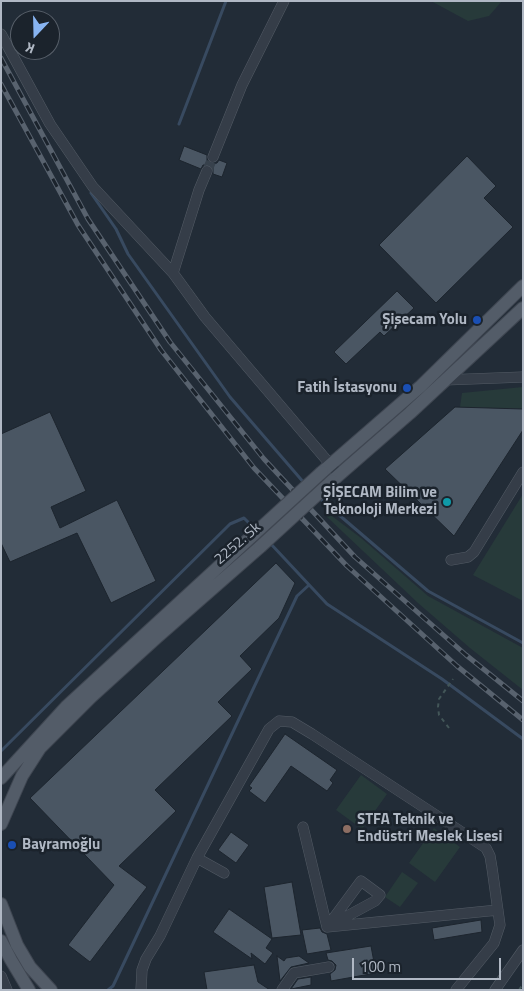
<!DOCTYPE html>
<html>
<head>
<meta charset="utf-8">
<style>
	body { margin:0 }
	#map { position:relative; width:524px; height:991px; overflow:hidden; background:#222c37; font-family:"Titillium Web",sans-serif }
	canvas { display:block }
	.frame { position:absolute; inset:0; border:2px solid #b0b8c4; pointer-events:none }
	.north { position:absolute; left:10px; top:10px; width:50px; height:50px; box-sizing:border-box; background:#1b232c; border:1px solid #575f69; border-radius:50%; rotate:201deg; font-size:14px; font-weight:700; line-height:20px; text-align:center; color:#b0b8c4 }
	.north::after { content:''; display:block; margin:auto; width:18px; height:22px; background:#88b4f1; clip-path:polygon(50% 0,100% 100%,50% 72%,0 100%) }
	.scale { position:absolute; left:352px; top:958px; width:149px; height:22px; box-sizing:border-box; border:2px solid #b0b8c4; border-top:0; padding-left:6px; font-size:15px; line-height:18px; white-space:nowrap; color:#b0b8c4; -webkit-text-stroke:4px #1b232c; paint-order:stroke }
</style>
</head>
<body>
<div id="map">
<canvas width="524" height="991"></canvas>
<div class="frame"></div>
<div class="north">K</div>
<div class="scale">100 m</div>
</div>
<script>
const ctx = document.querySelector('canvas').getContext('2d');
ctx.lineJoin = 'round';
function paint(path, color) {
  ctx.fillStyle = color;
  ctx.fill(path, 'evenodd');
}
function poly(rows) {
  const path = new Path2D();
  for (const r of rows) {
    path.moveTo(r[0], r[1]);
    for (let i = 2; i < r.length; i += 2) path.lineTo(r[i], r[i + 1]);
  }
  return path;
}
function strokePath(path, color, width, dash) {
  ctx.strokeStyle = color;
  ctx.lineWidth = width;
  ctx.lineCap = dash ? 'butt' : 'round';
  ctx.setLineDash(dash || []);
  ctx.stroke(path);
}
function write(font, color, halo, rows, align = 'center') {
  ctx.font = font + ' "Titillium Web",sans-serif';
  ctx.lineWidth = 5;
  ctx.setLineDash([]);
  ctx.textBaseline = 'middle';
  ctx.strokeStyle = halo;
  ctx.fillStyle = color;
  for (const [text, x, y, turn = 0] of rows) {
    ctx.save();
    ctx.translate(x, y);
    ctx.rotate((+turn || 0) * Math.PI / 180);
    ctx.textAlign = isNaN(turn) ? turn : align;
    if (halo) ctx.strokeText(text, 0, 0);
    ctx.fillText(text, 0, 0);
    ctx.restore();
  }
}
const green = poly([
	[431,1,502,1,489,16,468,21],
	[523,387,523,409,460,407,462,393],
	[523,494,523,601,473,575],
	[328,513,361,538,428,596,523,648,523,690,470,648,418,603,326,516],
	[361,775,387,794,362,829,336,810],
	[434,828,460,847,435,882,409,863],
	[402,872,418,883,400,907,385,897]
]);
const stream = poly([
	[179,124,226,1],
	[91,193,116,229,128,254,230,397,305,484],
	[318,497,428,591,523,643],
	[270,543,327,604,442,679,523,739],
	[1,751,230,524,244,518,254,528],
	[108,990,113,986,297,596,309,585]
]);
const building = poly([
	[184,146,207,155,207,161,211,164,217,163,219,160,227,163,222,177,213,174,213,167,209,165,203,165,201,169,179,160,184,146],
	[467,156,496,186,484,198,513,227,436,303,379,245,467,156],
	[397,291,414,308,384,336,380,332,346,364,334,352,397,291],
	[455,407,523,409,523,430,454,536,385,469,455,407],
	[50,412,86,491,51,507,60,528,117,500,156,581,111,603,77,533,10,562,1,543,1,434,50,412],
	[276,563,295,583,279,618,240,656,252,669,218,702,232,716,155,790,176,811,119,866,147,887,90,962,68,945,114,885,30,798,276,563],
	[285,734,337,770,330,780,333,783,327,791,291,766,265,803,249,791,252,788,249,786,285,734],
	[231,832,249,845,236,863,218,850,231,832],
	[292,882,301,935,272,938,264,887,292,882],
	[229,909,272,939,266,948,273,953,265,964,251,953,252,959,213,932,229,909],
	[481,920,482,932,434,940,432,928,481,920],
	[320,928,322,932,327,934,331,950,307,954,302,930,320,928],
	[371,946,376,973,331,981,330,974,335,970,336,965,332,961,328,960,326,953,371,946],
	[277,956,284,961,286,958,299,956,309,963,291,967,280,981,277,956],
	[254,965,258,982,270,990,207,990,204,972,254,965],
	[311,977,311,985,291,989,298,979,311,977]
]);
const minorTunnel = poly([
	[207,171,213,157]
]);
const path = poly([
	[449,728,439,715,438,707,439,699,453,679],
	[519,990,523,984]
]);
const minor = poly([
	[1,34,50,124,93,187,173,273,205,317,335,470],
	[213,157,242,85,284,1],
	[173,273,199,190,207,171],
	[444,380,523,377],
	[451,560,468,557,474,552,523,472],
	[303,827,327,927],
	[197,858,224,873],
	[361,881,380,895,375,901,327,927,361,881],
	[327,927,498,910],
	[1,976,7,990],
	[141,990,142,970,146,959,160,936,197,858,269,729,279,721,292,722,312,734,486,848,490,856,492,868,500,925,494,943,456,990],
	[282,990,294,973,329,967],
	[495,990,523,950]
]);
const major = poly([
	[322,472,421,386,523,286],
	[332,481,410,413,523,308],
	[1,778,66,707,252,536],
	[1,824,22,776,40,748,91,697,156,638,260,547],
	[1,904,17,945,30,967,51,990],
	[1,941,11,960,29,990]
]);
const rail = poly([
	[1,58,88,219,170,342,264,459,355,557,466,655,523,701],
	[1,84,78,225,161,350,254,468,347,566,457,666,523,720]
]);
const majorBridge = poly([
	[252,536,322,472],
	[260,547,332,481]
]);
const markers = [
	[477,320,5,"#1a4fb4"],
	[407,388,5,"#1a4fb4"],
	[447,502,5,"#0f9aa8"],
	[347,829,5,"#8d6e63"],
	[12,845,5,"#1a4fb4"]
];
const poiNames = [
	["Şişecam Yolu",467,320],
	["Fatih İstasyonu",397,388],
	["ŞİŞECAM Bilim ve",437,493],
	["Teknoloji Merkezi",437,510],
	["STFA Teknik ve",357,820,"left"],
	["Endüstri Meslek Lisesi",357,837,"left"],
	["Bayramoğlu",22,845,"left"]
];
const streetNames = [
	["2252. Sk",238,544,-41]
];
paint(green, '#273a3a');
strokePath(stream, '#384a60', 3);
paint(building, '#4a5663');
strokePath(building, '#1d252e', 1);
strokePath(minorTunnel, '#37414c', 10, [10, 5]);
strokePath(minor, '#535b65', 11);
strokePath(major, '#3f4651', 14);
strokePath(path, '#435658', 2, [4, 4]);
strokePath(minor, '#353d48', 10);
strokePath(major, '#535c68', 12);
strokePath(rail, '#58626e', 5);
strokePath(rail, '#1b232c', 3, [9]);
strokePath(majorBridge, '#3f4651', 14, []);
strokePath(majorBridge, '#535c68', 12);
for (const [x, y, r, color] of markers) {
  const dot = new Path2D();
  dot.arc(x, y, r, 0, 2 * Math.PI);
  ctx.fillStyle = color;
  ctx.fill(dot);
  strokePath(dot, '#1b232c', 2);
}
write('bold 15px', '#b0b8c4', '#1b232c', poiNames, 'right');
write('15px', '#b0b8c4', '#1b232c', streetNames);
</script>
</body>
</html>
